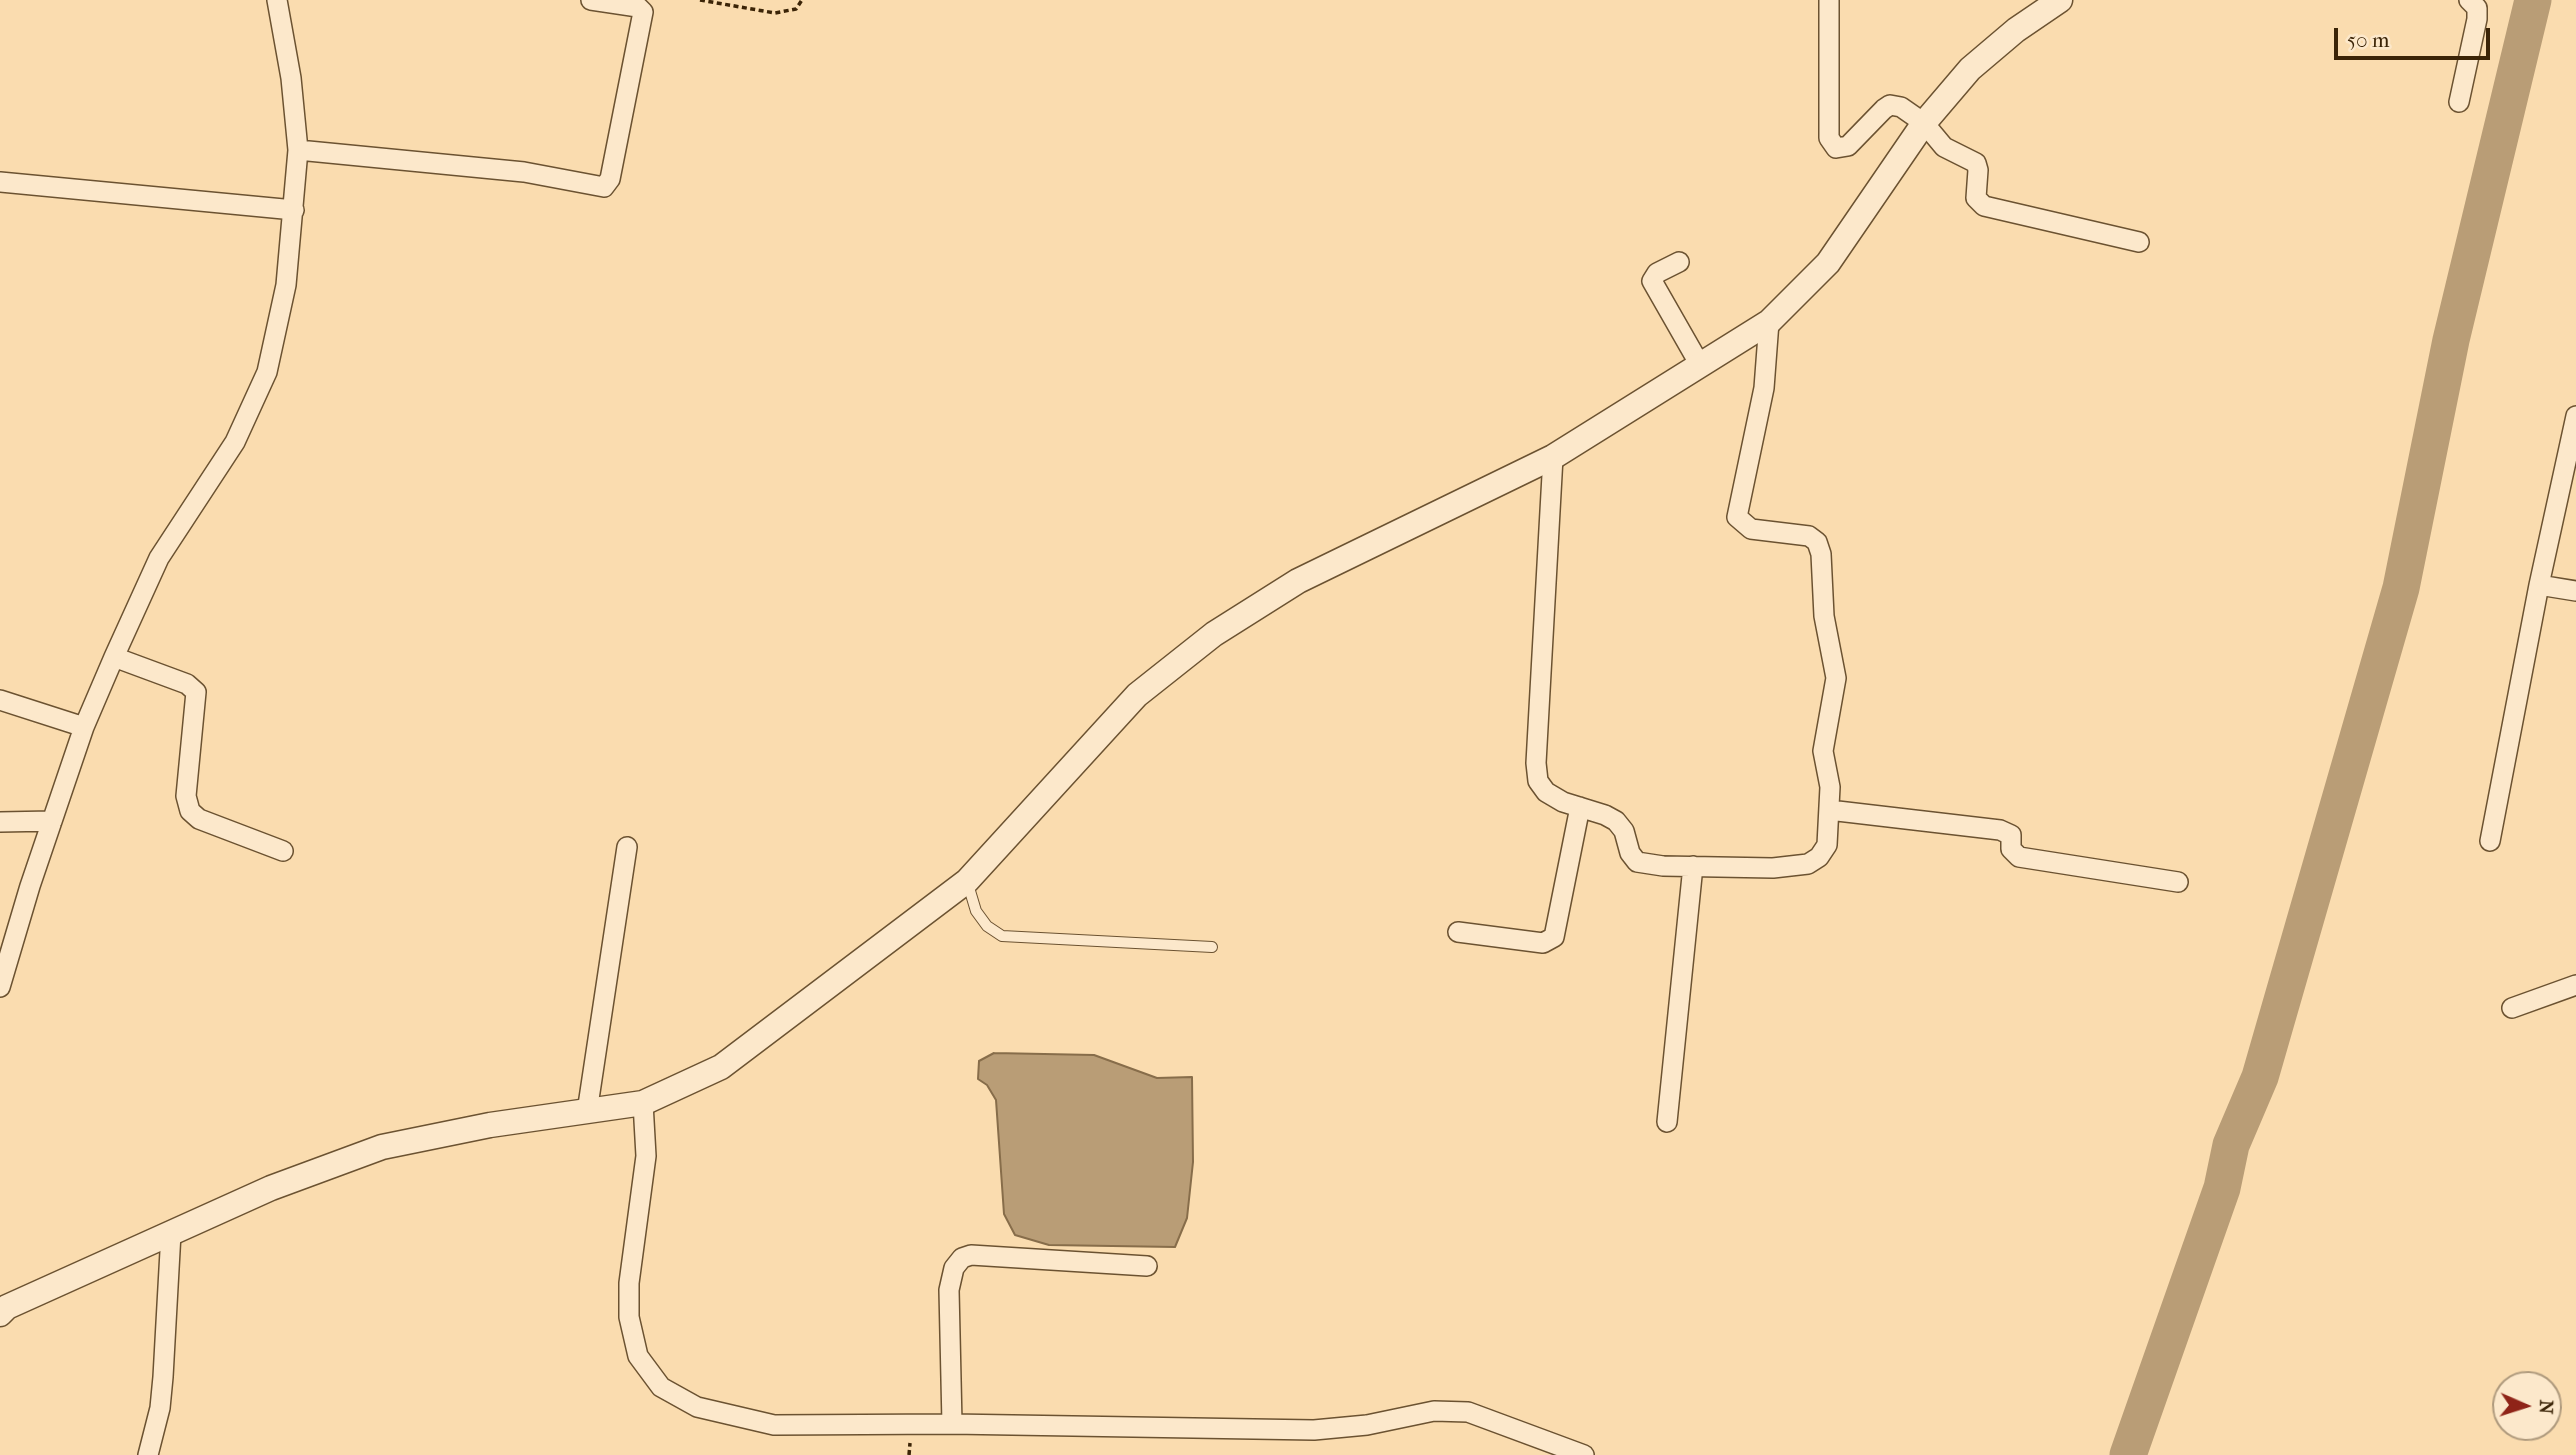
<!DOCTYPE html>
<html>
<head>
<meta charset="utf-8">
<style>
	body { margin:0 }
	#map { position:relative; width:2576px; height:1455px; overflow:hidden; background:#fadcaf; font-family:"IM FELL French Canon",serif }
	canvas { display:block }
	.north { position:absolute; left:2492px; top:1371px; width:70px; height:70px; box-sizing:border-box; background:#fce8cb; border:2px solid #af9a7d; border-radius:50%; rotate:93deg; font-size:19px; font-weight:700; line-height:28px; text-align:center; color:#3b2407 }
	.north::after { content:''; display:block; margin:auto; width:24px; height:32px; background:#8f2418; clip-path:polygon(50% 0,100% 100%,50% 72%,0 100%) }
	.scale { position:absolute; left:2334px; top:28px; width:156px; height:32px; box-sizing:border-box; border:4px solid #3b2407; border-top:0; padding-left:9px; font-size:21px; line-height:24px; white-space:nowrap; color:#3b2407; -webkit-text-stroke:5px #fce8cb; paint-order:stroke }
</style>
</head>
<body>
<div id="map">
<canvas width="2576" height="1455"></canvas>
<div class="north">N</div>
<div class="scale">50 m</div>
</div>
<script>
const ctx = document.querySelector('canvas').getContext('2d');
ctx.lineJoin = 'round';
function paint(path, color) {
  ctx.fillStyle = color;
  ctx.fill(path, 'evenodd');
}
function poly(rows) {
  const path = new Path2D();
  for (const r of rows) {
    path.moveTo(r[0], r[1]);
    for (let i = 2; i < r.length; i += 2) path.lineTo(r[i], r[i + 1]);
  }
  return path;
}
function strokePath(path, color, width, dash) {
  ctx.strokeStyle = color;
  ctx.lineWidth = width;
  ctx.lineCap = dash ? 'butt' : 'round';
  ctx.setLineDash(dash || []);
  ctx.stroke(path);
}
const water = poly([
	[994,1053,1094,1055,1157,1078,1192,1077,1193,1162,1187,1218,1175,1247,1049,1245,1015,1235,1004,1214,996,1100,987,1085,978,1079,979,1061,994,1053]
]);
const river = poly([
	[2128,1455,2222,1188,2231,1145,2260,1077,2401,588,2451,340,2533,0]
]);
const path = poly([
	[700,0,775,13,796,9,802,0],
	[909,1455,910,1443]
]);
const service = poly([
	[967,881,976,911,987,926,1002,936,1212,947]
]);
const minor = poly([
	[1829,0,1829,138,1836,148,1848,146,1884,109,1890,105,1901,107,1924,123,1944,147,1976,163,1978,170,1976,198,1984,206,2139,242],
	[2459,102,2477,19,2477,8,2469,0],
	[298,150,524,172,604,187,610,179,643,12,638,7,591,0],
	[0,182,294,210],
	[1679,262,1657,273,1652,281,1700,365],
	[1553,457,1536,763,1538,781,1546,792,1563,802,1605,815,1616,821,1624,831,1630,853,1637,862,1663,866,1773,868,1808,864,1819,857,1827,845,1830,787,1823,751,1836,678,1824,616,1821,554,1817,542,1809,536,1751,529,1737,517,1764,388,1769,322],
	[2539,585,2576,591],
	[114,657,187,684,196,692,186,796,190,811,199,819,283,851],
	[0,700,84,727],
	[1829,810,2000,830,2011,835,2011,849,2019,857,2178,882],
	[0,822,52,821],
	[2490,841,2539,585,2576,416],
	[1458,932,1543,943,1554,937,1580,807],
	[0,987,30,886,84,727,114,657,159,558,235,442,267,372,286,285,298,150,291,78,277,0],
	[2512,1008,2576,985],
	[643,1103,646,1156,629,1283,629,1317,638,1356,661,1387,697,1407,774,1425,952,1424,1314,1430,1367,1425,1434,1411,1468,1412,1584,1455],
	[587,1112,627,847],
	[1667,1122,1693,866],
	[952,1424,949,1290,954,1268,962,1258,971,1255,1147,1266],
	[148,1455,160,1408,163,1377,171,1233]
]);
const tertiary = poly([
	[0,1314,7,1307,271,1188,382,1147,490,1125,643,1103,721,1067,967,881,1137,695,1214,634,1298,581,1553,457,1769,322,1828,263,1924,123,1970,69,2016,30,2060,0]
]);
paint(water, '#b99d76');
strokePath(water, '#876d4a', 2);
strokePath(river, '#b99d76', 37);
strokePath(service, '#6b5231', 12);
strokePath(minor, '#6b5231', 22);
strokePath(tertiary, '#6b5231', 27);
strokePath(path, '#3b2407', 3.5, [5, 3.5]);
strokePath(service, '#fce8cb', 10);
strokePath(minor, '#fce8cb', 19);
strokePath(tertiary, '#fce8cb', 24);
</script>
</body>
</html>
